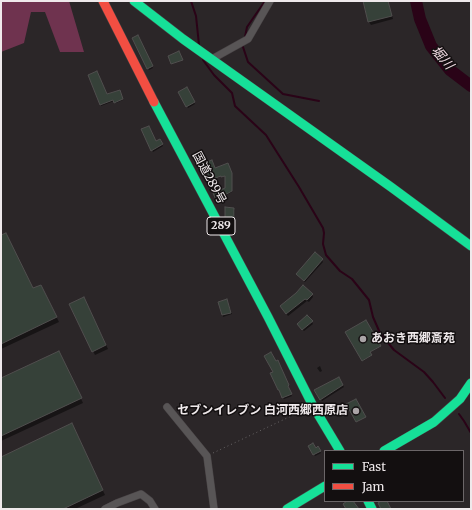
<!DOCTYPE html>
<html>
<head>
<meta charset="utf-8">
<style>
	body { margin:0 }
	#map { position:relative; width:472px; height:510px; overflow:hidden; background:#2b2628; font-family:Merriweather,serif }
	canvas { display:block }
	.frame { position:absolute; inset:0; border:2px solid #efe9eb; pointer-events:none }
	.legend { position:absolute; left:324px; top:450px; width:140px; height:52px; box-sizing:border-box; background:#130f10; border:1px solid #6b6668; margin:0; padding:5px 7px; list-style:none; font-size:12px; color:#efe9eb }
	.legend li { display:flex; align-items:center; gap:8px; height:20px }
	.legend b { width:20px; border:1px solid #6b6668 }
</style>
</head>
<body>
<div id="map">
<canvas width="472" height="510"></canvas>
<div class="frame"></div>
<ul class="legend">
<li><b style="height:5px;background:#16e098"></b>Fast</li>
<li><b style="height:5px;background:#f24e42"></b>Jam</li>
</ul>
</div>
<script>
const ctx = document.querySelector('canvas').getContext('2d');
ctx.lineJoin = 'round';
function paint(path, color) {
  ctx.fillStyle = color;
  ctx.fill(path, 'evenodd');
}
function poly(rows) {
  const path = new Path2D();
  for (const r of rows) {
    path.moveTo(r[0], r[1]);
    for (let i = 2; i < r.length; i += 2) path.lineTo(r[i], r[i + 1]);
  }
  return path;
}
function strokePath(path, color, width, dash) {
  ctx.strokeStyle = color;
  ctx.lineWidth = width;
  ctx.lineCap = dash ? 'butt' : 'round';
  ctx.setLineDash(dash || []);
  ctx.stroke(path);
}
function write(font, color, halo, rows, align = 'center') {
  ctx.font = font + ' Merriweather,"Noto Sans JP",serif';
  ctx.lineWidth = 3;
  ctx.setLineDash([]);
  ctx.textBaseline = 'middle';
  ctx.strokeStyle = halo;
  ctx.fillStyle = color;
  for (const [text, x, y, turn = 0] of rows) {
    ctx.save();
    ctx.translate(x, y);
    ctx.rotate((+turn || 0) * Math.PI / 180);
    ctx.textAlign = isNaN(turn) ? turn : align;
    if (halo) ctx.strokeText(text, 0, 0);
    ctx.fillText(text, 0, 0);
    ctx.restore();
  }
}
const forest = poly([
	[1,1,69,1,84,52,60,52,45,12,31,12,24,43,1,52]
]);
const shadow = poly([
	[364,1,388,1,393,19,371,25,369,22],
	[137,37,153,68,149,70,133,39],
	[89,76,106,95,119,91,123,100,116,103,114,101,101,106],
	[187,89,195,104,188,108,180,93],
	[143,130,156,143,160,140,163,146,153,152],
	[205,164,215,169,228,164,232,175,232,192,217,200,214,194,226,188,226,176,222,177,222,176,212,180],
	[234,209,235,210,235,225,230,225,226,219],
	[1,236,33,290,43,290,59,322,1,349],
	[322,260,323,262,305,282,298,276],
	[312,294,313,297,309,302,307,301,288,316,282,308],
	[219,302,228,302,232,314,223,317],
	[86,303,108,349,95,355,93,351],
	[312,322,313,324,304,331,299,326],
	[365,322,380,347,369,353,371,356,363,361,347,332],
	[61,356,83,403,1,441,1,380],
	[276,362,281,368,289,387,288,388,292,396,284,399,280,391,279,391,279,390,274,372],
	[320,366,322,371,320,372,317,368],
	[338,378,344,387,322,401,316,390],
	[74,429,105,495,75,509,1,509,1,458],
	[310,446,315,449,318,448,321,453,315,456]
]);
const stream = poly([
	[191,1,196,16,199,45],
	[245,37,247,27,265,1],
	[243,47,248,62,283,94,319,101],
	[203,60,214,75,232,93,235,106,266,135,299,187,323,228,324,233,323,244,326,255,340,271,352,279,369,300,373,317,380,333,394,350,424,372,433,382,445,398],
	[459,414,464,421,471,433]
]);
const river = poly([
	[416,1,420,19,431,46,450,70,471,86]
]);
const building = poly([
	[363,1,388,1,392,16,368,22,363,1],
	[138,35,153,66,147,69,132,38,138,35],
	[179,51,183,60,171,64,168,56,179,51],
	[97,71,107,94,120,90,123,99,114,103,113,100,100,105,88,75,97,71],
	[187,87,195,102,186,107,178,92,187,87],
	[149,126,156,141,160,139,163,144,151,151,141,129,149,126],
	[212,160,215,168,228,163,232,173,232,191,216,200,213,193,225,188,225,176,221,177,221,176,210,180,204,163,212,160],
	[225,207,234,208,234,224,228,224,225,219,225,207],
	[6,233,33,288,41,285,57,317,1,344,1,235,6,233],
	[315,252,323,259,304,281,296,274,315,252],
	[303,285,313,294,307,300,305,299,286,314,280,306,296,293,303,285],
	[84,297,106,345,92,352,69,304,84,297],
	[227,299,231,313,222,315,218,302,227,299],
	[307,315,313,321,302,330,297,324,307,315],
	[366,320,381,346,370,352,372,355,362,361,345,332,366,320],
	[59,351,82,398,1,436,1,378,59,351],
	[271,352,276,361,278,360,280,365,289,385,288,386,292,394,282,398,279,390,278,390,270,373,273,372,264,356,271,352],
	[339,377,343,385,320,400,314,390,339,377],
	[356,399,366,417,356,422,346,404,356,399],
	[72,423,103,490,63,509,1,509,1,457,72,423],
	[313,443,316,448,318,446,321,451,313,455,308,446,313,443],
	[347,501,353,501,359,509,346,509,343,504,347,501],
	[381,501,387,501,391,509,381,509,378,503,381,501]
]);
const path = poly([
	[213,453,304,410]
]);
const street = poly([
	[212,59,248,39,270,1],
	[167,407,207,456,214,509],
	[105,509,117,503,141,494,150,501,155,509]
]);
const fast = poly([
	[134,1,183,39,391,187,471,246],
	[154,102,268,317,313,406,340,451],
	[384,451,434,422,460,399,471,383],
	[368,501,372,509],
	[287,509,325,486]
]);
const jam = poly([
	[103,1,154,102]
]);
const markers = [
	[363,339,4,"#aaa5a7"],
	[356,411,4,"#aaa5a7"]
];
const shields = [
	[221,226,28]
];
const shieldNames = [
	["289",221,226]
];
const streetNames = [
	["国道289号",209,178,62]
];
const poiNames = [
	["あおき西郷斎苑",371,339],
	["セブンイレブン 白河西郷西原店",348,411,"right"]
];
const waterNames = [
	["堀川",442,58,50]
];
paint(forest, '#6f334f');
paint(shadow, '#0007');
strokePath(stream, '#2a0317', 2);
strokePath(river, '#2a0317', 12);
paint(building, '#364139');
strokePath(building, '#504e4e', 1);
strokePath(street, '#484345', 8);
strokePath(fast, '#484345', 10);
strokePath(jam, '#484345', 10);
strokePath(path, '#686566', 1, [1, 3]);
strokePath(street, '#585556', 7);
strokePath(fast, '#16e098', 9);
strokePath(jam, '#f24e42', 9);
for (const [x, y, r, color] of markers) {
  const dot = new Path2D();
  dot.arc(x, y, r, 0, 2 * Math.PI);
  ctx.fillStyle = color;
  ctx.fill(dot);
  strokePath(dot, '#130f10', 1.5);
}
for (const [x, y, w] of shields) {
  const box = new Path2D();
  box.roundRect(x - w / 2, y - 9, w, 18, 3);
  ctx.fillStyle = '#130f10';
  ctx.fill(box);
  strokePath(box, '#efe9eb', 1);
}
write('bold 11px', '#efe9eb', null, shieldNames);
write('12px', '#efe9eb', '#130f10', streetNames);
write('bold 12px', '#efe9eb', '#130f10', poiNames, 'left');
write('italic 13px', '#f3dde5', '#130f10', waterNames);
</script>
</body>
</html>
